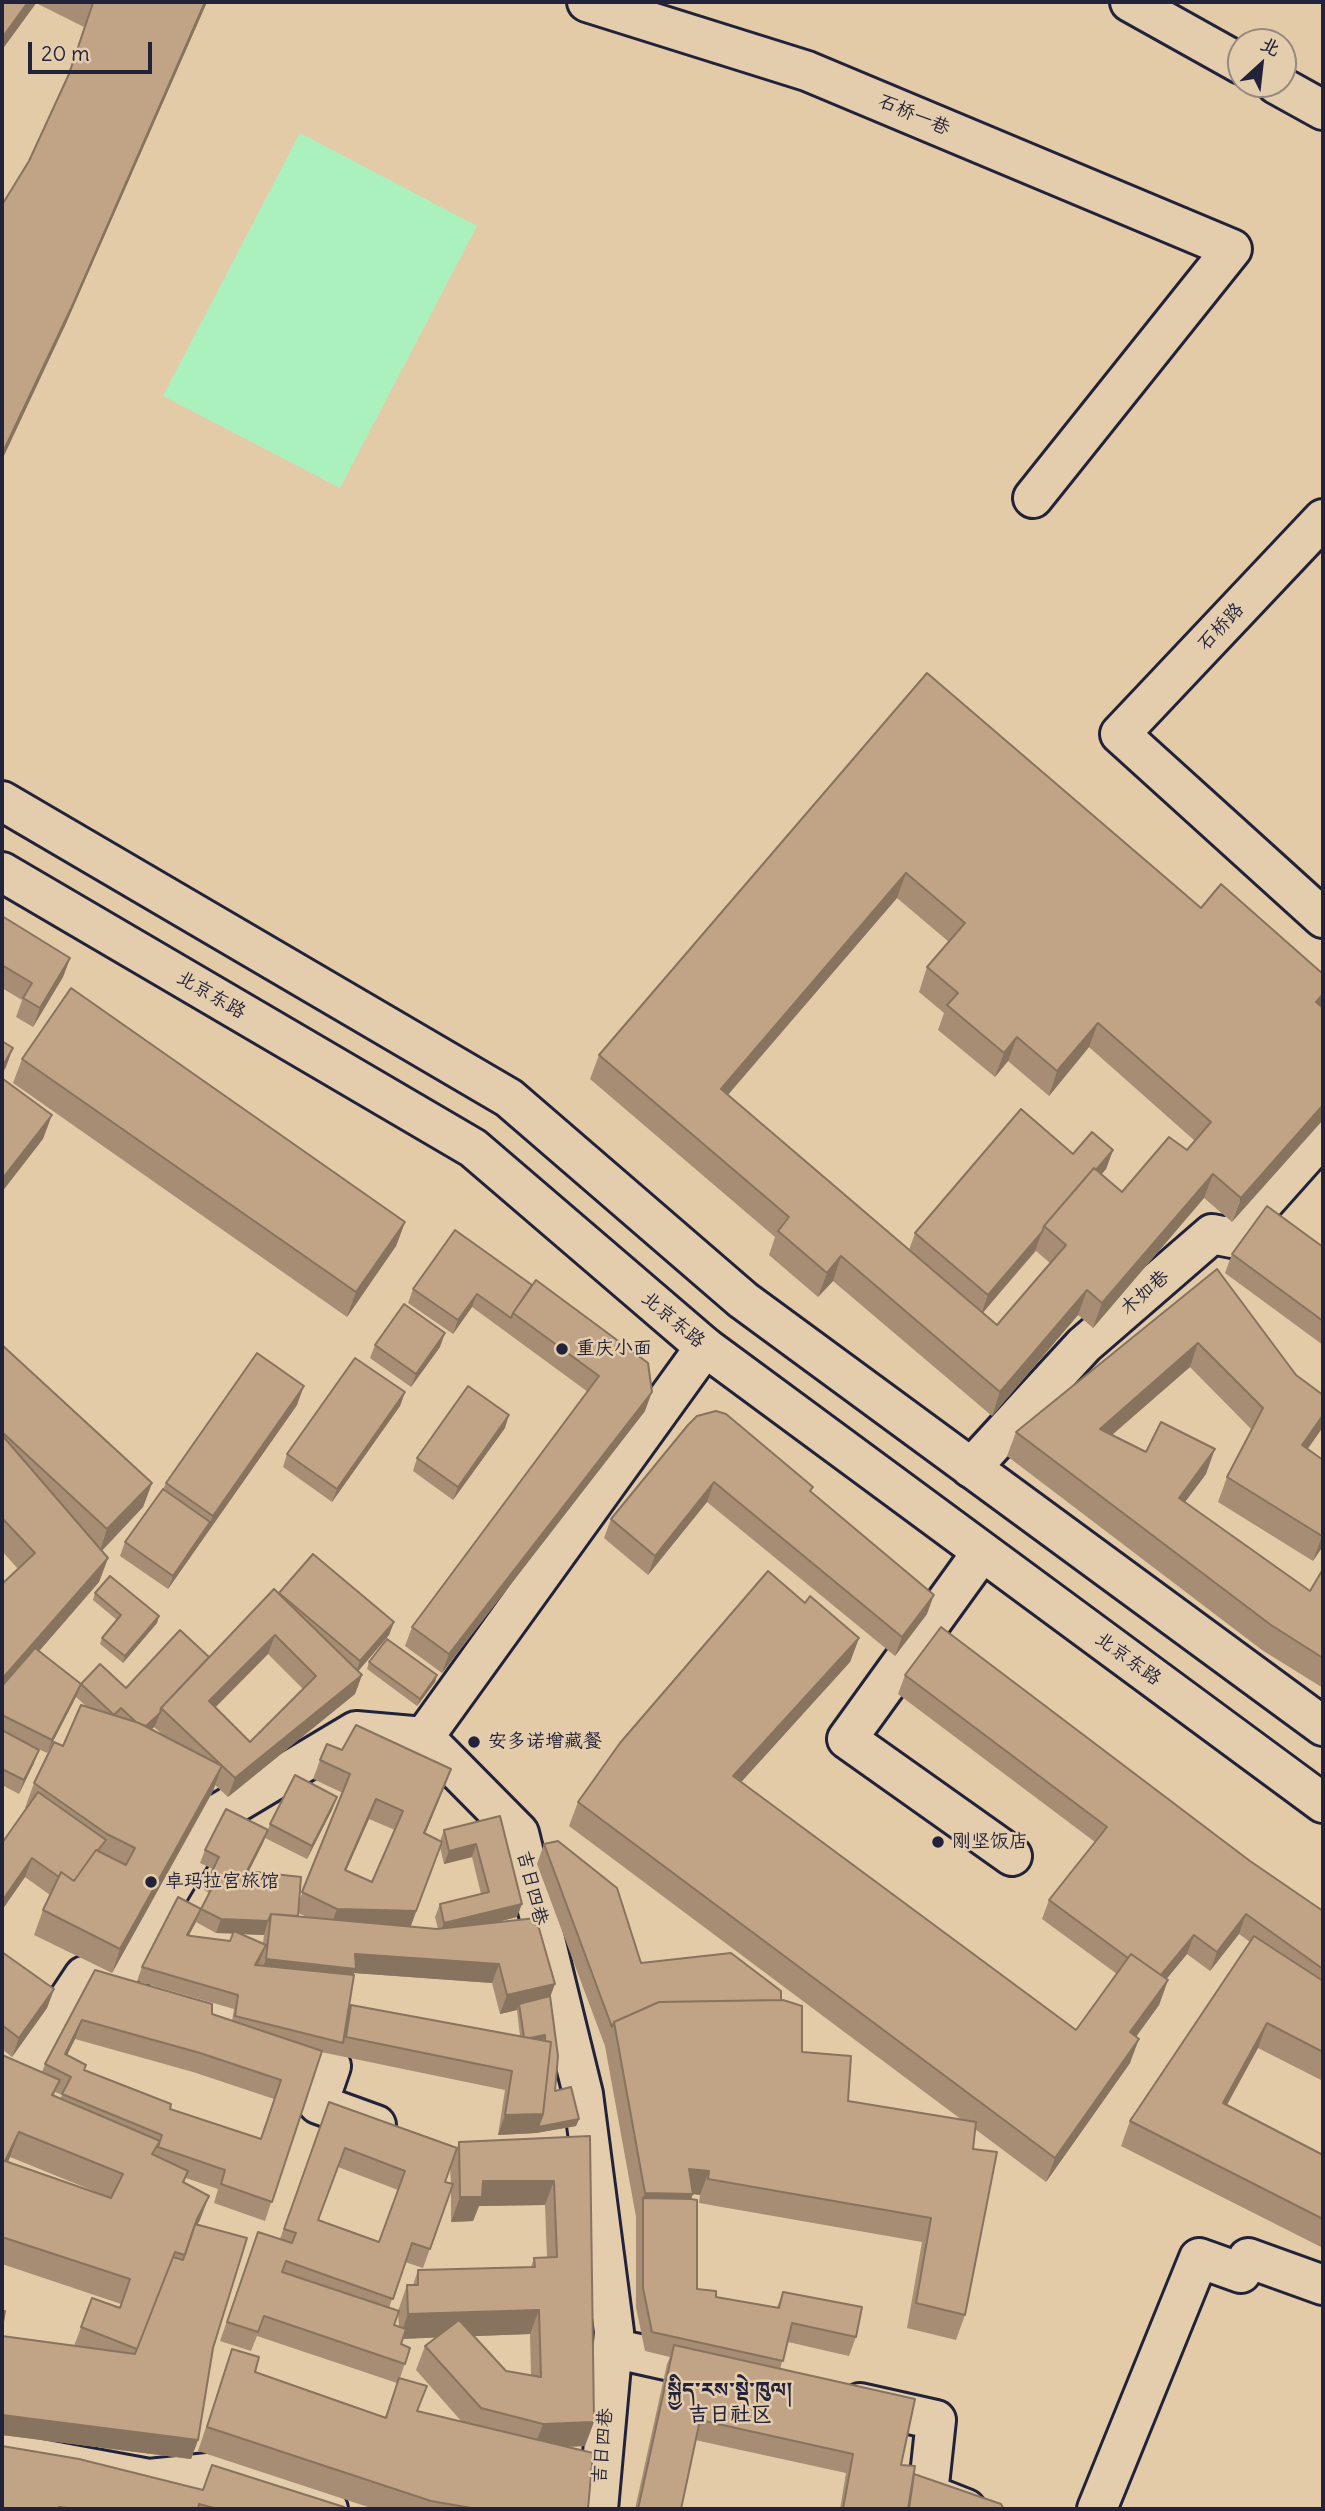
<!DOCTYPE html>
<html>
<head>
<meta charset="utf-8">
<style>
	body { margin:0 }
	#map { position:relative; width:1325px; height:2511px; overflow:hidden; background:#e4cba8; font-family:Delius,"LXGW WenKai TC",sans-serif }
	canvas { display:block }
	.frame { position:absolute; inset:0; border:4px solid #22223b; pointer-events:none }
	.north { position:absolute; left:1227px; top:28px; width:70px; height:70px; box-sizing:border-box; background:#e4cdad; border:2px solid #96897f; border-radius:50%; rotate:27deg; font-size:19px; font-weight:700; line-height:28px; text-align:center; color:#22223b }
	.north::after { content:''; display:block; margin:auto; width:24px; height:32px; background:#22223b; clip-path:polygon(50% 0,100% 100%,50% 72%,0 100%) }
	.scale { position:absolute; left:28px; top:42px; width:124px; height:32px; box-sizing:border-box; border:4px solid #22223b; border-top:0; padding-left:9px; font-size:21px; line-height:24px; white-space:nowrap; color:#22223b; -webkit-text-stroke:5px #e4cdad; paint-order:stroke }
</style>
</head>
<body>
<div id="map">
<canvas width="1325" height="2511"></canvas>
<div class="frame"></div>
<div class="north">北</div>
<div class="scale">20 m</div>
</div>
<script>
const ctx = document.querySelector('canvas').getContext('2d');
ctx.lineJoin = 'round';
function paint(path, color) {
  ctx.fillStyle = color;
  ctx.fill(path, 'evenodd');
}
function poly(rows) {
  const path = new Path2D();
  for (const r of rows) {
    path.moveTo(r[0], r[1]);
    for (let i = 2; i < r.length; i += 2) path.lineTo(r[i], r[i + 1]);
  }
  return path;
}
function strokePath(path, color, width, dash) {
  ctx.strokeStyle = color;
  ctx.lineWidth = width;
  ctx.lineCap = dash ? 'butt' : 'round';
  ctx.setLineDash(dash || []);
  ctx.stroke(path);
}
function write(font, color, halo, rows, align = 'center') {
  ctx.font = font + ' Delius,"LXGW WenKai TC","Noto Serif Tibetan",sans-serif';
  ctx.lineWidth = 5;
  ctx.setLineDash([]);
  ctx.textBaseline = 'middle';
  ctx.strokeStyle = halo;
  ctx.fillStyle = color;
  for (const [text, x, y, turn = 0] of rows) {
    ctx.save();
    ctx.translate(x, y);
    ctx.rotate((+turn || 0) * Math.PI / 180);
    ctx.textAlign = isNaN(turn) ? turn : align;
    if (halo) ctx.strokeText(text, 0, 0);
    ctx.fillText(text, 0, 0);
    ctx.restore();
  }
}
const green = poly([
	[300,133,477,226,340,488,163,396]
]);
const minor = poly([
	[587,2,807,71,1232,249,1033,498],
	[1130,2,1241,64],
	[1276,84,1323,110],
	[1323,519,1120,734,1323,918],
	[971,1468,1084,1345,1212,1234,1232,1238,1323,1136],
	[982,1552,847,1739,1012,1856],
	[164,1997,221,2015,219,2030,331,2066,318,2104,376,2125],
	[2,2066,21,2071,84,1976,115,1982,214,1816,356,1731,424,1737],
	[612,2348,720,2372],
	[860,2403,936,2420,928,2494,966,2509],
	[2,2452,149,2479,208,2473,328,2509],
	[598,2509,614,2332,583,2094,519,1833,424,1737,705,1347],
	[1097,2509,1199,2258,1241,2273,1248,2258,1323,2285]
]);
const major = poly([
	[2,801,509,1098,743,1300,1323,1726],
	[2,872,473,1148,705,1347,1323,1803]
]);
const wall = poly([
	[2,2,207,2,64,328,29,161,66,80,84,27,36,3],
	[927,673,1201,908,1323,974,1232,1222,1204,1198,1093,1328,1078,1315,992,1416,833,1281,818,1297,769,1255,775,1237,590,1079,599,1055],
	[897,898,949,942,927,967,919,992,944,1013,938,1030,995,1077,1008,1061,1049,1096,1089,1047,1195,1141,1187,1150,1122,1192,1101,1175,1106,1169,1113,1150,1073,1154,915,1233,909,1250,728,1095],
	[1036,1251,1050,1263,997,1325,983,1312],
	[2,916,70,958,63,977,33,1027,16,1017,22,1000,2,988],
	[22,1059,405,1222,396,1246,347,1317,13,1083],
	[455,1230,645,1411,442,1673,405,1646,412,1627,588,1392,472,1307,453,1334,408,1303,413,1289],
	[1323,1247,1323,1345,1225,1273,1232,1254],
	[1217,1269,1296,1375,1323,1395,1323,1427,1307,1449,1323,1546,1313,1561,1218,1502,1227,1477,1252,1430,1190,1367,1112,1435,1146,1452,1206,1474,1185,1502,1310,1591,1323,1569,1323,1688,1262,1650,1007,1456,1016,1432],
	[2,1345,152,1483,143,1507,101,1551,108,1558,99,1582,39,1651,81,1684,76,1697,47,1753,24,1742,34,1763,19,1794,2,1785,2,1584,18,1569,2,1551],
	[375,1345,440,1347,411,1387,370,1358],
	[405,1392,400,1406,332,1502,283,1467,287,1454],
	[297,1405,168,1589,120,1556,125,1542,163,1489,166,1483],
	[688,1425,811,1492,927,1614,895,1656,707,1502,648,1575,604,1538,611,1519],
	[505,1428,453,1500,413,1471,417,1458],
	[95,1593,159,1616,157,1623,123,1663,100,1644,102,1638,117,1620,93,1600],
	[279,1594,394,1622,389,1635,358,1671,362,1675,355,1694,228,1797,215,1785,213,1791,112,1973,34,1935,43,1910,50,1895,25,1877,2,1910,2,1843,26,1808,25,1808,34,1783,63,1746,86,1706,76,1697,81,1684,126,1688,209,1657],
	[268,1654,303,1689,250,1742,215,1707],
	[155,1726,154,1727,163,1735,152,1729],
	[805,1603,859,1638,850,1662,741,1782,1076,2030,1117,1974,1042,1919,1049,1900,1095,1842,898,1694,905,1675,1250,1861,1323,1911,1323,2081,1258,2048,1227,2105,1323,2155,1323,2248,1121,2146,1130,2121,1250,1942,1239,1934,1210,1971,1187,1954,1166,1979,1168,1980,1159,2005,1136,2037,1130,2063,1046,2182,975,2129,973,2149,965,2315,956,2340,907,2328,922,2242,699,2203,700,2195,693,2194,691,2199,697,2289,716,2297,777,2307,783,2292,856,2337,849,2356,788,2342,780,2369,901,2465,913,2477,1004,2509,840,2509,846,2473,695,2440,681,2509,635,2509,667,2364,670,2357,645,2351,636,2307,636,2217,605,2046,537,1864,544,1844,641,1963,781,2000,802,2052,848,2101,962,2120,569,1826,578,1802],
	[369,1662,437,1675,435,1682,417,1706,367,1669],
	[342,1750,451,1769,425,1834,440,1841,444,1830,500,1816,517,1917,494,1923,550,1996,555,2091,579,2119,576,2126,536,2133,498,2135,505,2090,321,2052,265,2221,214,2203,218,2189,186,2178,184,2182,209,2196,197,2225,213,2348,198,2440,191,2459,2,2435,2,2336,74,2346,92,2298,120,2307,121,2304,2,2264,2,2055,42,2072,45,2064,95,1970,232,2021,234,2009,137,1981,142,1967,196,1922,189,1935,230,1941,233,1933,216,1933,196,1922,201,1909,209,1893,204,1890,213,1869,200,1863,205,1850,268,1830,263,1843,249,1871,299,1901,343,1793,313,1779,320,1760],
	[369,1819,395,1830,372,1882,346,1870],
	[440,1847,444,1864,472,1857,481,1894,440,1904,435,1917,438,1929,410,1927],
	[298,1913,307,1917,298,1916],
	[241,1934,264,1935,263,1943],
	[354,1973,492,1983,500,2014,517,2010,520,2036,351,2005,348,2014],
	[75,2039,193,2072,274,2099,260,2139,170,2109,84,2071,86,2065,67,2055],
	[55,2092,62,2095,60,2099,54,2096],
	[10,2157,111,2198,8,2162],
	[337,1797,332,1810,307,1859,265,1838,270,1824],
	[2,1952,54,1989,47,2008,12,2057,2,2049],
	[329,2102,457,2148,459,2142,590,2136,585,2446,567,2447,588,2509,374,2509,198,2451,232,2349,255,2372,385,2417,397,2383,257,2336,251,2351,220,2341,251,2251,280,2239],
	[338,2167,398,2190,379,2242,318,2220],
	[450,2167,451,2184,445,2182],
	[451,2190,451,2222,473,2221,479,2206,545,2205,547,2257,534,2258,531,2267,418,2270,413,2285,407,2285,398,2311,389,2308,405,2262,423,2268],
	[398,2312,399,2327,394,2325],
	[530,2334,531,2375,506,2371,474,2336],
	[436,2337,425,2346,416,2370,462,2422,417,2411,400,2378,410,2348,401,2344,403,2339],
	[203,2490,344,2509,2,2509]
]);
const shadedWall = poly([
	[28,2,37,2,2,50,2,38],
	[205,2,207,2,64,328,2,460,2,454],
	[906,873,897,898,712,1113,721,1089],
	[70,958,63,977,33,1027,40,1008],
	[1323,994,1323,1008,1316,1002],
	[1098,1023,1089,1047,1049,1096,1057,1071],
	[1017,1037,1008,1061,995,1077,1004,1053],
	[13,1048,6,1067,2,1074,2,1067],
	[1323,1105,1323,1120,1232,1222,1241,1198],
	[52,1115,43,1139,2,1192,2,1179],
	[1113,1150,1106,1169,1051,1232,1046,1228],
	[1213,1174,1204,1198,1093,1328,1102,1303],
	[405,1222,396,1246,347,1317,356,1292],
	[1042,1232,1035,1251,981,1315,988,1295],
	[841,1256,833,1281,818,1297,827,1273],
	[1087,1290,1078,1315,992,1416,1000,1392],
	[477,1294,472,1307,453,1334,458,1320],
	[445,1333,440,1347,411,1387,416,1374],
	[1198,1343,1190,1367,1091,1453,1100,1429],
	[304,1386,297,1405,168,1589,173,1576,210,1522,213,1516],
	[405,1392,400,1406,332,1502,337,1489],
	[652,1392,645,1411,442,1673,449,1654],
	[509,1415,505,1428,453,1500,458,1487],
	[1323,1415,1323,1427,1293,1470,1302,1445],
	[1215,1449,1206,1474,1170,1522,1179,1498],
	[714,1482,707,1502,648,1575,655,1556],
	[152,1483,143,1507,99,1554,107,1529],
	[1323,1534,1323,1546,1313,1561,1322,1536],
	[108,1558,99,1582,2,1694,2,1679],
	[934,1595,927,1614,895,1656,902,1637],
	[159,1616,157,1623,123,1663,125,1656],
	[394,1622,389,1635,355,1675,360,1661],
	[275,1635,268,1654,202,1721,209,1701],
	[859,1638,850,1662,725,1800,733,1776],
	[362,1675,355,1694,228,1797,235,1778],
	[437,1675,435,1682,417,1706,420,1699],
	[81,1684,76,1697,47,1753,52,1740],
	[160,1713,155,1726,139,1742,144,1729],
	[39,1750,34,1763,19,1794,24,1780],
	[222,1766,213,1791,112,1973,120,1949],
	[451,1769,444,1788,417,1853,424,1833],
	[337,1797,332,1810,307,1859,312,1846],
	[376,1799,369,1819,338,1889,345,1870],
	[268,1830,263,1843,242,1884,247,1871],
	[442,1842,409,1931,330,1928,337,1909],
	[476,1844,472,1857,444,1864,449,1851],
	[32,1858,25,1877,2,1910,2,1901],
	[522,1904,517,1917,439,1936,444,1923],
	[201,1909,196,1922,182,1948,187,1935],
	[1246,1914,1239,1934,1210,1971,1217,1952],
	[221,1919,268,1921,264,1935,216,1933],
	[1194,1935,1187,1954,1151,1998,1158,1979],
	[266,1945,261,1958,251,1978,255,1965],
	[355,1954,499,1964,492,1983,354,1973,349,1989,259,1978,266,1959],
	[1168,1980,1159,2005,1121,2057,1130,2032],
	[555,1984,548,2003,519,2004,517,2010,500,2014,507,1995],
	[54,1989,47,2008,12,2057,19,2038],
	[82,2020,75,2039,58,2073,65,2054],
	[1267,2023,1258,2048,1214,2128,1223,2103],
	[545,2035,542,2042,524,2039],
	[1139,2039,1130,2063,1046,2182,1055,2158],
	[543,2114,579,2119,576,2126,536,2133,498,2135,505,2115],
	[19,2132,10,2157,2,2175,5,2161],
	[689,2169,709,2171,700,2195,693,2194,684,2218,643,2198,645,2193],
	[483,2181,554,2181,545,2205,479,2206,473,2221,451,2222,460,2197],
	[209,2196,200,2220,189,2241,197,2219],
	[539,2310,530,2334,399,2339,408,2314],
	[2,2415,198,2440,191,2459,2,2435],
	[594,2422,585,2446,534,2448,543,2424]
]);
const building = poly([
	[2,2,28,2,2,38,2,2],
	[91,2,205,2,73,304,2,454,2,205,29,161,69,74,93,3,91,2],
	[927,673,1201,908,1221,884,1323,974,1323,994,1316,1002,1323,1008,1323,1105,1241,1198,1213,1174,1102,1303,1087,1290,1000,1392,841,1256,827,1273,778,1231,789,1217,599,1055,927,673],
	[906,873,965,923,927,967,958,993,947,1005,1004,1053,1017,1037,1057,1071,1098,1023,1211,1122,1187,1150,1169,1137,1122,1192,1094,1168,1044,1226,1066,1245,997,1325,721,1089,906,873],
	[2,916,70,958,40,1008,23,998,32,983,2,965,2,916],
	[71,988,405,1222,356,1292,22,1059,71,988],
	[2,1041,13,1048,2,1067,2,1041],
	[3,1079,52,1115,2,1179,2,1081,3,1079],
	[1021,1109,1073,1154,1092,1132,1113,1150,1096,1170,1094,1168,1044,1226,1042,1232,988,1295,915,1233,1021,1109],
	[1267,1206,1323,1247,1323,1321,1232,1254,1267,1206],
	[455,1230,532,1285,513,1313,511,1318,477,1294,458,1320,413,1289,455,1230],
	[1217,1269,1296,1375,1323,1395,1323,1415,1302,1445,1323,1460,1323,1534,1322,1536,1227,1477,1263,1408,1198,1343,1100,1429,1146,1452,1161,1422,1215,1449,1179,1498,1310,1591,1323,1569,1323,1658,1271,1625,1016,1432,1217,1269],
	[536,1280,648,1363,652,1392,449,1654,412,1627,599,1376,513,1313,536,1280],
	[404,1304,445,1333,416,1374,375,1345,404,1304],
	[2,1345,152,1483,107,1529,2,1432,2,1345],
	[257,1353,304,1386,213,1516,166,1483,257,1353],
	[355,1358,405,1392,337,1489,287,1454,355,1358],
	[468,1386,509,1415,458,1487,417,1458,468,1386],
	[716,1411,726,1414,813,1487,810,1491,934,1595,902,1637,714,1482,655,1556,611,1519,688,1425,697,1416,716,1411],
	[2,1435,108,1558,2,1679,2,1584,35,1553,2,1518,2,1435],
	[163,1489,210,1522,173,1576,125,1542,163,1489],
	[313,1554,394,1622,360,1661,279,1593,313,1554],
	[768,1571,805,1603,810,1596,859,1638,733,1776,1076,2030,1131,1954,1168,1980,1130,2032,1139,2039,1055,2158,578,1802,620,1743,768,1571],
	[110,1576,159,1616,125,1656,102,1638,121,1615,95,1593,110,1576],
	[274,1589,362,1675,235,1778,161,1708,274,1589],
	[275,1635,316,1676,250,1742,209,1701,275,1635],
	[941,1627,1250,1861,1323,1911,1323,1969,1246,1914,1217,1952,1194,1935,1161,1975,1131,1954,1128,1958,1049,1900,1107,1827,905,1675,941,1627],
	[180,1630,209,1657,161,1708,160,1713,146,1726,136,1722,121,1708,114,1715,81,1684,100,1664,126,1688,180,1630],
	[387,1639,437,1675,420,1699,369,1662,387,1639],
	[35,1648,81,1684,52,1740,2,1715,2,1686,35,1648],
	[81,1705,139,1723,222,1766,120,1949,43,1910,61,1872,74,1881,96,1850,126,1865,135,1848,107,1834,34,1783,54,1742,63,1746,81,1705],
	[356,1725,451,1769,424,1833,442,1842,416,1911,337,1909,302,1892,350,1774,320,1760,327,1744,342,1750,356,1725],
	[376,1799,403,1811,372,1882,345,1870,376,1799],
	[2,1730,39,1750,24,1780,2,1769,2,1730],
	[295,1775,337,1797,312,1846,270,1824,295,1775],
	[38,1792,106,1840,98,1850,96,1850,74,1881,61,1872,59,1877,32,1858,2,1901,2,1843,38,1792],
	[226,1809,268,1830,247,1871,301,1877,298,1916,271,1914,268,1921,221,1919,201,1909,216,1880,209,1877,219,1857,205,1850,226,1809],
	[500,1816,522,1904,444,1923,440,1904,489,1892,476,1844,449,1851,444,1830,500,1816],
	[558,1841,617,1888,641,1963,731,1953,781,1991,781,2000,659,2002,614,2022,612,2027,544,1844,558,1841],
	[178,1897,201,1909,187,1935,191,1936,230,1941,234,1931,266,1945,255,1965,354,1975,343,2043,235,2016,238,1995,142,1967,178,1897],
	[271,1914,437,1929,536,1918,555,1984,507,1995,499,1964,355,1954,356,1969,266,1959,271,1914],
	[1254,1936,1323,1981,1323,2052,1267,2023,1223,2103,1323,2155,1323,2219,1130,2121,1254,1936],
	[2,1952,54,1989,19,2038,2,2025,2,1952],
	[95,1970,212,2004,212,2014,322,2051,272,2202,221,2184,225,2170,158,2147,162,2135,62,2094,71,2077,45,2064,95,1970],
	[82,2020,200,2053,281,2080,261,2139,170,2109,171,2104,84,2070,86,2065,65,2054,82,2020],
	[550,1996,558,2056,555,2091,571,2087,579,2119,538,2127,543,2114,551,2042,545,2041,545,2035,530,2038,524,2037,519,2004,550,1996],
	[783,2000,802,2006,802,2052,851,2056,848,2101,976,2122,973,2149,997,2152,965,2315,916,2303,931,2218,708,2179,709,2171,689,2169,693,2194,645,2193,614,2022,659,2002,783,2000],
	[351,2005,551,2042,543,2114,505,2115,512,2071,346,2037,351,2005],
	[2,2055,60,2080,52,2095,160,2141,152,2154,188,2171,183,2182,209,2196,197,2219,185,2255,175,2252,137,2349,81,2327,92,2298,120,2308,130,2279,2,2237,2,2055],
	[19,2132,123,2174,111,2198,5,2161,19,2132],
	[329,2102,457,2148,445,2182,453,2184,430,2249,412,2243,393,2299,286,2261,282,2272,399,2311,394,2325,406,2329,401,2344,410,2348,405,2364,264,2316,258,2332,227,2322,258,2232,292,2243,296,2233,284,2229,329,2102],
	[345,2148,405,2171,379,2242,318,2220,345,2148],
	[590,2136,594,2422,543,2424,481,2408,425,2346,459,2320,506,2371,541,2377,539,2310,408,2314,407,2285,418,2285,418,2270,535,2267,534,2258,557,2257,554,2181,483,2181,482,2197,460,2197,459,2142,590,2136],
	[643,2198,691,2199,697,2200,697,2289,716,2291,716,2297,779,2308,783,2292,862,2307,856,2337,792,2323,783,2361,652,2332,643,2288,643,2198],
	[195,2224,247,2238,213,2348,198,2440,2,2415,2,2336,135,2354,173,2257,183,2260,195,2224],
	[2,2311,5,2311,2,2328,2,2311],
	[674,2345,915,2399,901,2465,915,2466,908,2509,843,2509,853,2454,700,2420,681,2509,638,2509,674,2345],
	[232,2349,259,2357,255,2372,386,2418,399,2378,427,2386,417,2411,593,2453,588,2509,477,2509,431,2501,207,2427,232,2349],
	[2,2446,79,2459,203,2490,212,2465,344,2507,344,2509,218,2509,199,2504,198,2509,67,2509,67,2508,59,2507,58,2509,2,2509,2,2446],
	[914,2474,1001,2504,1004,2509,909,2509,914,2474]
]);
const markers = [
	[562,1349,7,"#22223b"],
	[474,1742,7,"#22223b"],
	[938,1842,7,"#22223b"],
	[151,1882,7,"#22223b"]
];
const streetNames = [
	["石桥一巷",914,115,23],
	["石桥路",1221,627,-47],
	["北京东路",211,995,30],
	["木如巷",1145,1293,-41],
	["北京东路",673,1320,40],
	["北京东路",1128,1659,36],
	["吉日四巷",532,1888,76],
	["吉日四巷",603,2446,-85]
];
const poiNames = [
	["重庆小面",576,1349],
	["安多诺增藏餐",488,1742],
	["刚坚饭店",952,1842],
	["卓玛拉宫旅馆",165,1882]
];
const neighbourhoodNames = [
	["སྐྱིད་རས་སྡེ་ཁུལ།",730,2391],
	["吉日社区",730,2415]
];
paint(green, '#abf1bd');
strokePath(minor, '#22223b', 44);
strokePath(major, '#22223b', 44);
strokePath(minor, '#e4cdad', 38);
strokePath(major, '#e4cdad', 38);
paint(wall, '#a68d73');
paint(shadedWall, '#87735e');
paint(building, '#c1a486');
strokePath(building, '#87735e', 2);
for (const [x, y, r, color] of markers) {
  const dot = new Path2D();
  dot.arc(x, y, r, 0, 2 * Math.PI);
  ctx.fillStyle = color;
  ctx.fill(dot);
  strokePath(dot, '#e4cdad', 2.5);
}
write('19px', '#22223b', '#e4cdad', streetNames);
write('19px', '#22223b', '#e4cdad', poiNames, 'left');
write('bold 21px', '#22223b', '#e4cdad', neighbourhoodNames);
</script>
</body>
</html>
